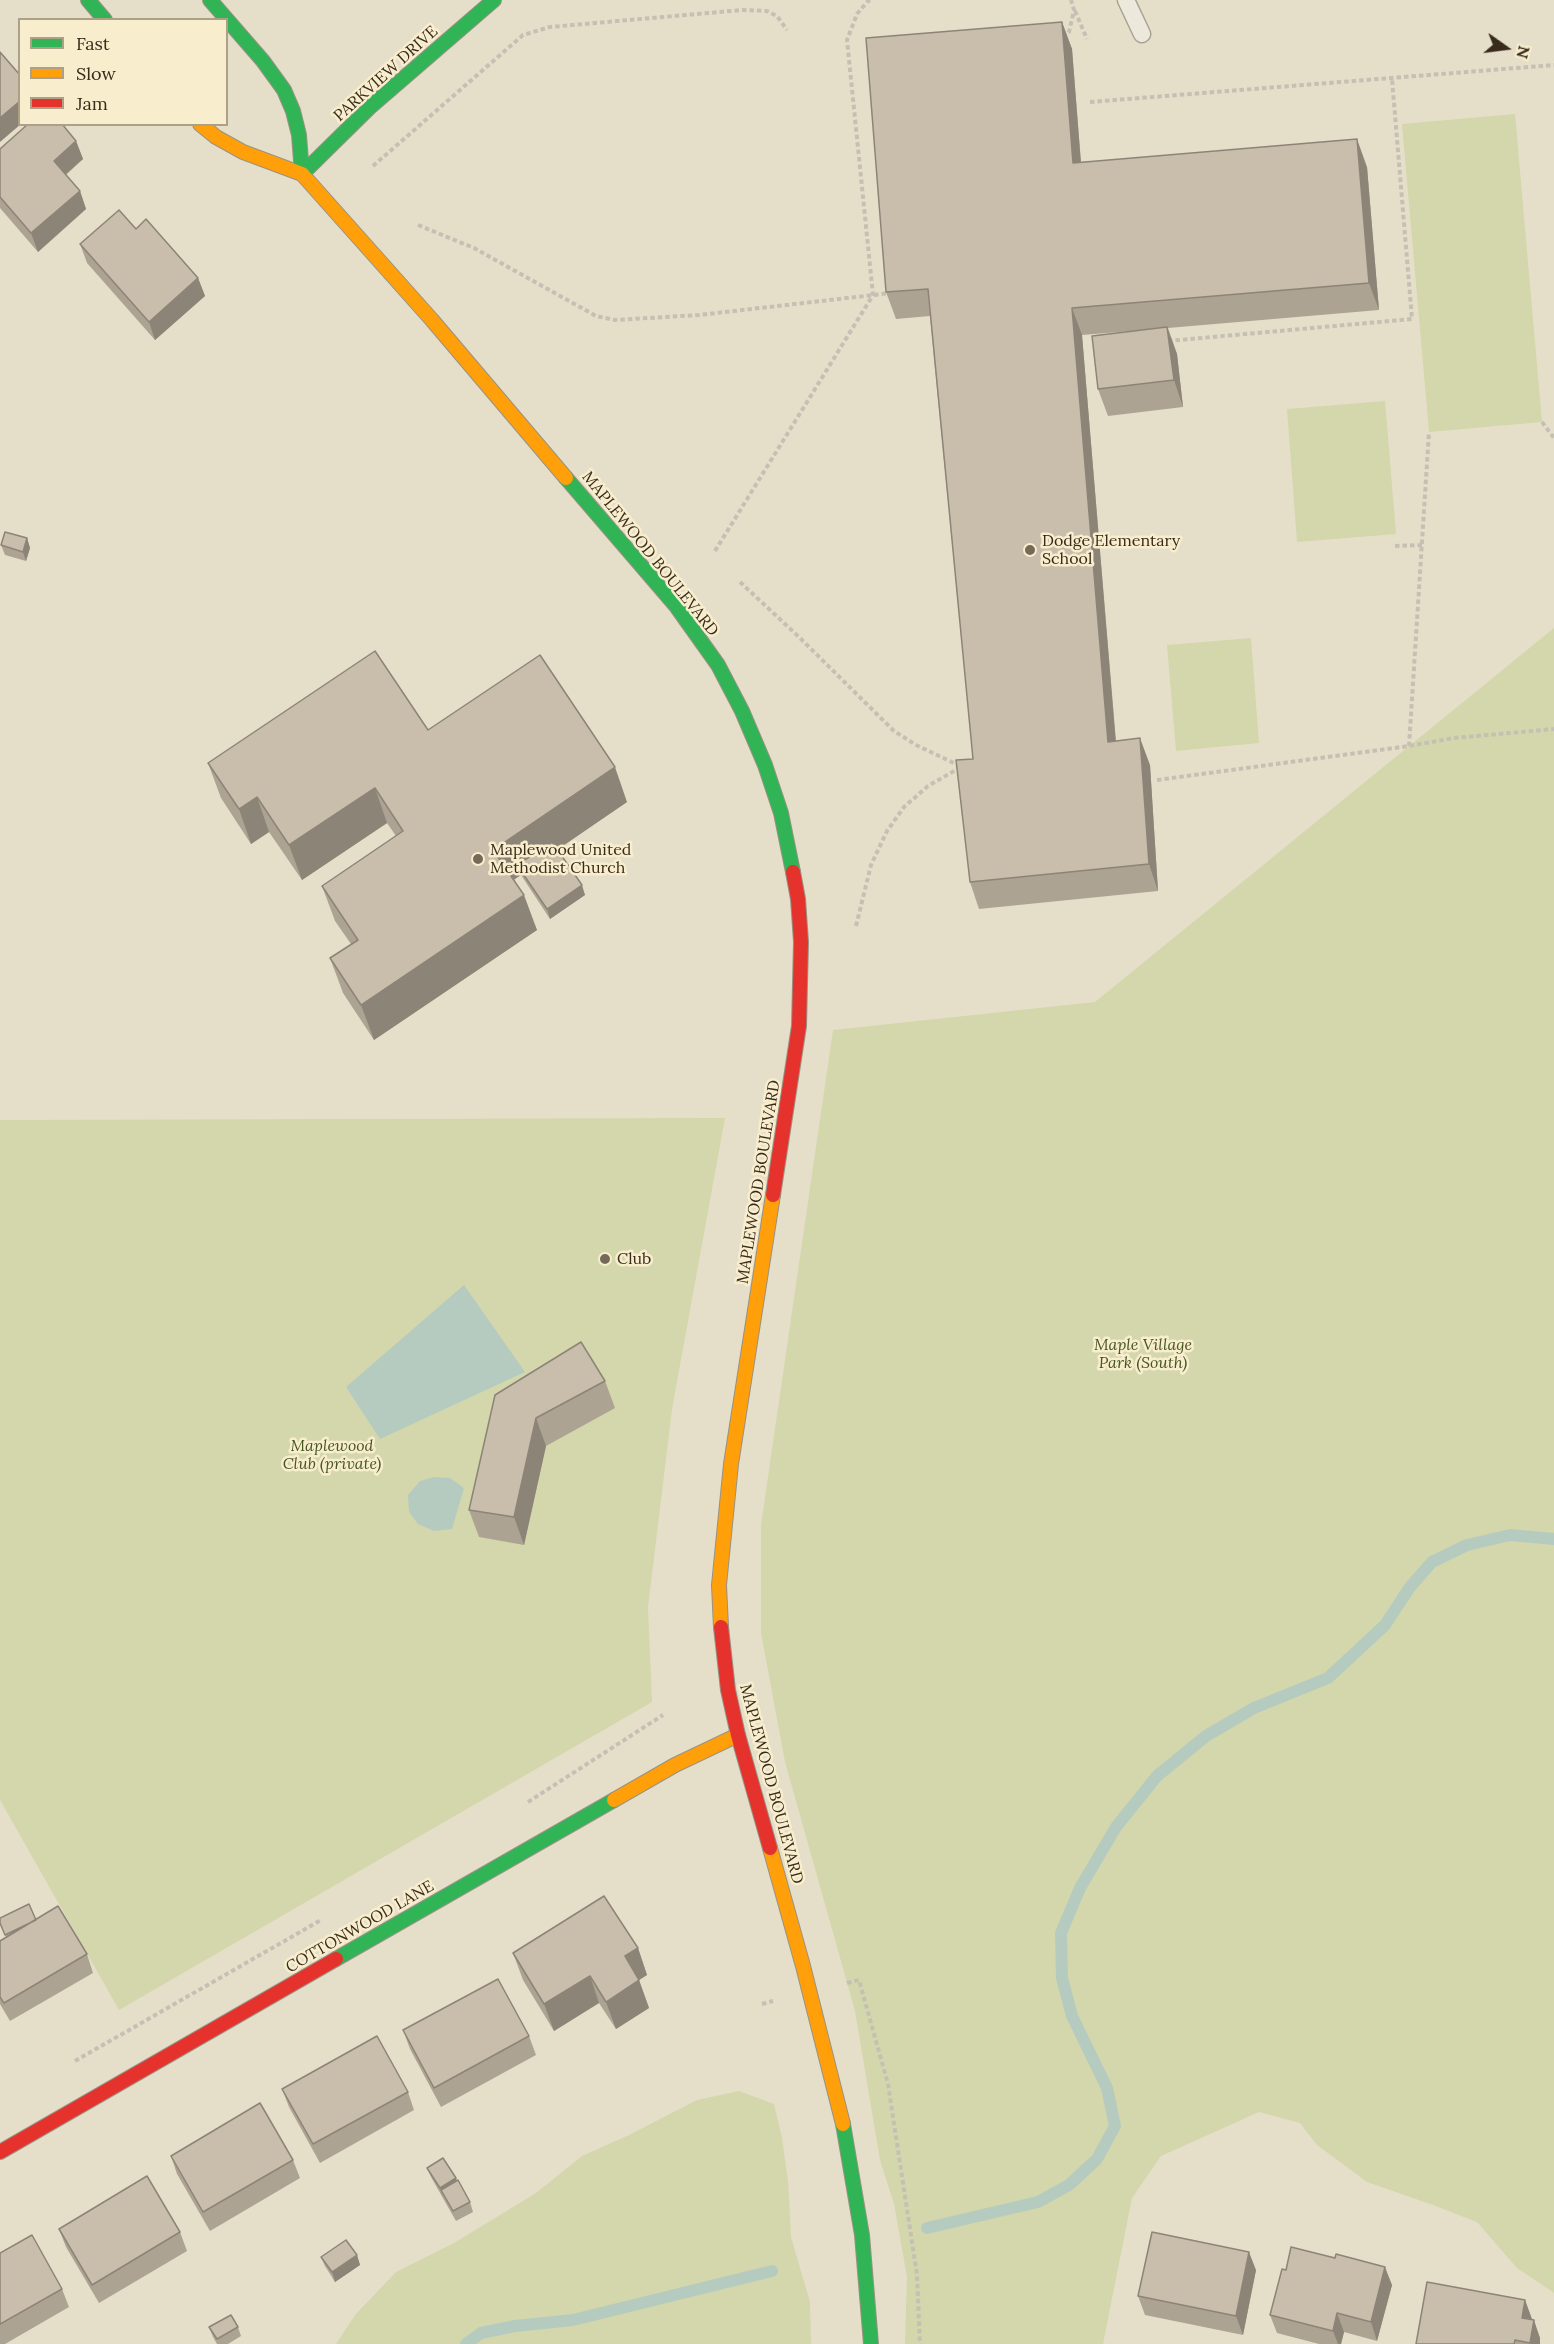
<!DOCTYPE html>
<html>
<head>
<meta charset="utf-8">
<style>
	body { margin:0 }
	#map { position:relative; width:1554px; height:2344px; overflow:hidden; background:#e5dfca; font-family:Lora,serif }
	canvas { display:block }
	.legend { position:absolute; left:18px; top:18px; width:210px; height:108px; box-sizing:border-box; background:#f8eece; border:2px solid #aca086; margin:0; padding:8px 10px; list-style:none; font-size:18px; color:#392b1b }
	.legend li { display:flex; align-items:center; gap:12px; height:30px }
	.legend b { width:30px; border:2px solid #aca086 }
	.north { position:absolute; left:1476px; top:18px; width:60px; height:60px; -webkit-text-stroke:4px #f8eece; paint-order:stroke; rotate:104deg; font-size:16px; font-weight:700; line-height:24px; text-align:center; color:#392b1b }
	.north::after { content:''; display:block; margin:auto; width:21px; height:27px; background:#392b1b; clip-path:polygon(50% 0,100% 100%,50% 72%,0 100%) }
</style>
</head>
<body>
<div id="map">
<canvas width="1554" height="2344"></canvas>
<ul class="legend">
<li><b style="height:8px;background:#30b455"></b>Fast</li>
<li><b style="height:8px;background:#ff9f0a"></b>Slow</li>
<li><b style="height:8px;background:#e5322d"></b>Jam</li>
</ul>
<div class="north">N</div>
</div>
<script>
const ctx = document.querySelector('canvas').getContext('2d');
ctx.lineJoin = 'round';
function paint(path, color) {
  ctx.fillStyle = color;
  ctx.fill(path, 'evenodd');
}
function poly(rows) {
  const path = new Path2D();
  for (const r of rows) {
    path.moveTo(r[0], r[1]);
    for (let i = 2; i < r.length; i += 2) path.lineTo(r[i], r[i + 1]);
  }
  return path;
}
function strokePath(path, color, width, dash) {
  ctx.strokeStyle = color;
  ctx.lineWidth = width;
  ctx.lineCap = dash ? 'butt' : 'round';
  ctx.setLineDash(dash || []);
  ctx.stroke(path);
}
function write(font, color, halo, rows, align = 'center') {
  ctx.font = font + ' Lora,serif';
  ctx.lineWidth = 5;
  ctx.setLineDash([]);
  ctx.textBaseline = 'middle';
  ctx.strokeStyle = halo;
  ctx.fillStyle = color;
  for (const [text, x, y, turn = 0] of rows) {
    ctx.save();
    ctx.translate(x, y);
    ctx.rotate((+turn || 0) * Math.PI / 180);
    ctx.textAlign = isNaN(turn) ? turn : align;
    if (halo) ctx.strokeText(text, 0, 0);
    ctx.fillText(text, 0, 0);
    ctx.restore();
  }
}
const green = poly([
	[1515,114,1542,422,1429,432,1402,124],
	[1385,401,1396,534,1297,542,1287,409],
	[1554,628,1554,2293,1517,2268,1477,2222,1433,2205,1367,2182,1317,2145,1300,2123,1259,2112,1161,2156,1132,2198,1103,2344,905,2344,907,2277,894,2204,880,2160,855,2011,785,1762,761,1633,761,1525,833,1030,1095,1002],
	[1251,638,1259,743,1176,751,1167,645],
	[725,1118,672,1409,648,1607,652,1702,119,2010,0,1800,0,1120],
	[739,2091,774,2104,782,2138,788,2181,791,2237,810,2302,811,2344,336,2344,355,2315,396,2272,454,2243,536,2193,582,2156,629,2135,697,2100]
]);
const water = poly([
	[464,1285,525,1372,380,1439,346,1387],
	[434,1477,450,1478,464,1488,452,1529,434,1531,418,1524,409,1512,408,1495,420,1481]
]);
const stream = poly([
	[927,2228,1038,2202,1069,2185,1097,2159,1115,2126,1107,2088,1072,2016,1062,1978,1061,1933,1080,1888,1116,1827,1157,1776,1206,1736,1254,1708,1328,1678,1385,1625,1410,1587,1432,1562,1467,1545,1510,1535,1554,1539],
	[466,2344,481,2333,515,2326,573,2320,772,2271]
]);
const path = poly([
	[1075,11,1087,39],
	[1063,38,1069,32,1074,10,1071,0],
	[1090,102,1554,65],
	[373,166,523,35,550,27,742,10,767,11,777,16,787,30],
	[418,225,474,248,596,316,615,320,699,315,891,293],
	[1168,341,1412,319,1392,79],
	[1542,422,1554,438],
	[1395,546,1422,545],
	[715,551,873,295,847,40,857,14,868,1,872,0],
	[740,582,799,637,894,731,916,745,958,765],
	[1409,746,1429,432],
	[1157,780,1409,746,1454,738,1554,729],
	[856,926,871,865,887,831,904,807,928,786,961,767],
	[528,1802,663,1715],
	[847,1983,859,1980,888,2084,917,2275,920,2344],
	[762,2004,773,2001],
	[75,2061,321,1920]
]);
const lane = poly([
	[1126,0,1142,34]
]);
const fast = poly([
	[88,0,105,20],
	[210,0,263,61,284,90,293,111,299,135,302,174],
	[302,174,369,108,494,0],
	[566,478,676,606,718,665,742,711,765,765,781,813,793,872],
	[336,1959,614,1800],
	[843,2124,862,2235,871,2344]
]);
const slow = poly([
	[200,124,216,137,243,152,302,174,432,320,566,478],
	[721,1627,719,1585,731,1464,773,1195],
	[614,1800,675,1765,738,1735],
	[770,1848,803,1966,843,2124]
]);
const jam = poly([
	[773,1195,799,1026,801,942,798,899,793,872],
	[721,1627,728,1690,738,1735,770,1848],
	[0,2152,336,1959]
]);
const wall = poly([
	[1062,22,1072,49,1081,162,1367,167,1379,310,1168,328,1177,354,1183,407,1108,416,1098,389,1144,330,1082,335,1116,741,1150,765,1158,891,979,909,970,882,973,759,930,316,896,319,886,292],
	[76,141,83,159,66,175,80,191,86,209,38,252,0,208,0,149],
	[136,229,198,278,205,296,155,340,87,263,80,244],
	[27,538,30,548,26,561,5,555,1,545],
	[428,730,627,802,557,850,585,895,550,919,521,875,514,879,537,930,374,1040,343,993,330,958,351,944,335,921,322,886,396,836,387,823,302,880,269,832,251,844,221,798,208,763],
	[605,1381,615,1408,546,1446,524,1545,479,1537,469,1510,495,1395],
	[0,1918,36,1920,87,1954,93,1973,10,2021,0,2004,0,1941,6,1937,0,1924],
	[638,1948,647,1975,639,1980,649,2008,616,2029,599,2003,554,2031,523,1980,513,1953],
	[403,2030,529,2036,536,2055,441,2107,410,2049],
	[282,2089,408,2092,414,2110,320,2163,289,2107],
	[171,2156,293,2160,300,2178,210,2231,177,2174],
	[427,2168,457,2181,470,2202,473,2212,456,2221,431,2177],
	[59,2229,180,2232,187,2251,99,2303,66,2247],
	[0,2253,62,2289,69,2307,5,2344,0,2344],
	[357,2255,360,2265,335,2282,325,2266,321,2257],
	[1256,2270,1243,2335,1145,2315,1138,2296],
	[1427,2282,1525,2300,1532,2320,1540,2338,1540,2344,1416,2344],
	[1392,2285,1377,2341,1344,2332,1341,2344,1319,2344,1277,2333,1270,2315],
	[209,2327,238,2327,241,2336,228,2344,217,2344,213,2337]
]);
const shadedWall = poly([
	[1062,22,1072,49,1083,190,1073,163],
	[20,101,20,124,21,124,0,142,0,118],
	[1357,139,1367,167,1379,310,1369,283],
	[76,141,83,159,60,179,54,161],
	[80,191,86,209,38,252,31,233],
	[198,278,205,296,155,340,149,322],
	[1072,308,1082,335,1118,769,1108,742],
	[1167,327,1177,354,1183,407,1174,380],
	[27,538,30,548,26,561,23,552],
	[1140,738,1150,765,1158,891,1149,864],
	[615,767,627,802,523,873,517,865,521,875,506,885,493,850],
	[375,788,387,823,302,880,289,845],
	[257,797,269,832,251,844,239,809],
	[582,885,585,895,550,919,547,909],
	[524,895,537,930,374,1040,361,1005],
	[536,1418,546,1446,524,1545,514,1517],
	[638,1948,647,1975,639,1980,649,2008,616,2029,606,2002,625,1956],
	[590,1976,599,2003,554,2031,544,2004],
	[456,2178,459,2187,441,2190,443,2197,440,2188],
	[1249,2252,1256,2270,1243,2335,1236,2316],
	[357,2255,360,2265,335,2282,332,2272],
	[1385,2267,1392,2285,1377,2341,1371,2322],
	[1525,2300,1532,2319,1529,2336,1522,2318],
	[1337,2313,1344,2332,1341,2344,1338,2344,1333,2331],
	[1534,2320,1540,2338,1540,2344,1531,2344,1530,2343]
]);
const building = poly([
	[1062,22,1073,163,1357,139,1369,283,1072,308,1108,742,1140,738,1149,864,970,882,956,760,973,759,928,289,886,292,866,38,1062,22],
	[0,52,20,75,20,101,0,118,0,52],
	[28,124,62,124,76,141,54,161,80,191,31,233,0,197,0,149,28,124],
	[119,210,136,229,146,219,198,278,149,322,80,244,119,210],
	[1167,327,1174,380,1098,389,1092,336,1167,327],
	[5,532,27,538,23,552,1,545,5,532],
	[375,651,428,730,540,655,615,767,493,850,524,895,361,1005,330,958,358,940,322,886,403,831,375,788,289,845,257,797,239,809,208,763,375,651],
	[552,842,582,885,547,909,517,865,552,842],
	[581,1342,605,1381,536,1418,514,1517,469,1510,495,1395,581,1342],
	[604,1896,638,1948,625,1956,639,1980,606,2002,590,1976,544,2004,513,1953,604,1896],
	[29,1904,36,1920,5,1935,0,1923,0,1918,29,1904],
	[58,1906,87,1954,4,2003,0,1997,0,1941,58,1906],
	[498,1979,529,2036,434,2088,403,2030,498,1979],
	[377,2036,408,2092,313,2144,282,2089,377,2036],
	[260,2103,293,2160,203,2212,171,2156,260,2103],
	[443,2158,456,2178,440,2188,427,2168,443,2158],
	[147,2176,180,2232,92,2285,59,2229,147,2176],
	[458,2180,470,2202,453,2211,441,2190,458,2180],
	[1152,2232,1249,2252,1236,2316,1138,2296,1152,2232],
	[32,2235,62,2289,0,2324,0,2253,32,2235],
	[346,2240,357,2255,332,2272,321,2257,346,2240],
	[1291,2247,1335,2258,1336,2254,1385,2267,1371,2322,1337,2313,1333,2331,1270,2315,1282,2269,1286,2270,1291,2247],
	[1427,2282,1525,2300,1522,2318,1534,2320,1530,2343,1515,2340,1514,2344,1416,2344,1427,2282],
	[231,2315,238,2327,217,2339,209,2327,231,2315]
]);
const markers = [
	[1030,550,6,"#756a58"],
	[478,859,6,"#756a58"],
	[605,1259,6,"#756a58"]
];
const streetNames = [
	["PARKVIEW DRIVE",386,74,-42],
	["MAPLEWOOD BOULEVARD",650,554,51],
	["MAPLEWOOD BOULEVARD",759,1182,-81],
	["MAPLEWOOD BOULEVARD",771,1784,75],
	["COTTONWOOD LANE",360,1927,-30]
];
const poiNames = [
	["Dodge Elementary",1042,541],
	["School",1042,559],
	["Maplewood United",490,850],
	["Methodist Church",490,868],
	["Club",617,1259]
];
const parkNames = [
	["Maple Village",1143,1345],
	["Park (South)",1143,1363],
	["Maplewood",332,1446],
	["Club (private)",332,1464]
];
paint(green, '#d3d7ab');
paint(water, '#b6cbbf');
strokePath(stream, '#b6cbbf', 12);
strokePath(lane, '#aaa394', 19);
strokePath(fast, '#999284', 16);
strokePath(slow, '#999284', 16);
strokePath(jam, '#999284', 16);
strokePath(path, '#c5c0b3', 4, [4.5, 3]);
strokePath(lane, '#ede8dc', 16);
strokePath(fast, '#30b455', 14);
strokePath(slow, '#ff9f0a', 14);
strokePath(jam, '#e5322d', 14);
paint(wall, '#ada393');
paint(shadedWall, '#8d8478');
paint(building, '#c9bdab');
strokePath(building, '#8d8478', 1.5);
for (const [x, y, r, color] of markers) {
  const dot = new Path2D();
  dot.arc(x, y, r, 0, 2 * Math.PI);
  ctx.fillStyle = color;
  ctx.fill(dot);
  strokePath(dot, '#f8eece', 2);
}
write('16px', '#392b1b', '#f8eece', streetNames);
write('16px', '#392b1b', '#f8eece', poiNames, 'left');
write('italic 16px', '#465720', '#f8eece', parkNames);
</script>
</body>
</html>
